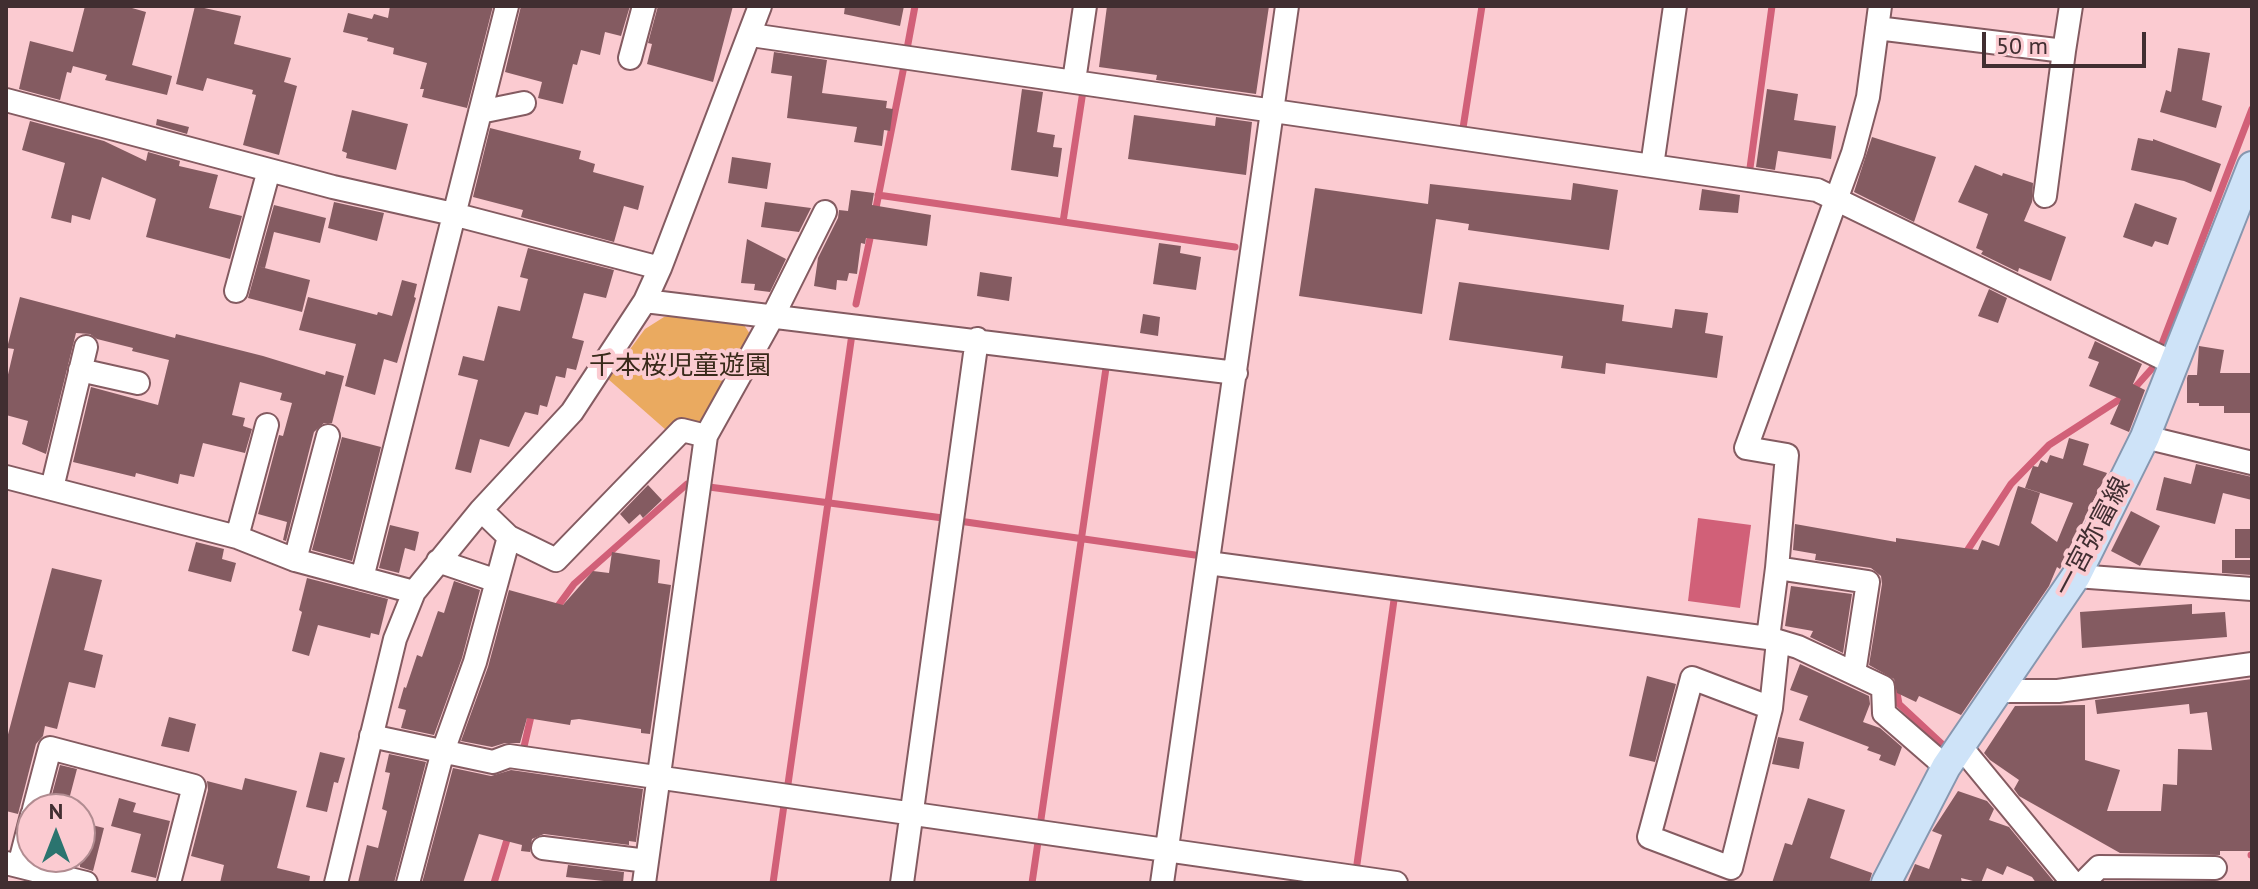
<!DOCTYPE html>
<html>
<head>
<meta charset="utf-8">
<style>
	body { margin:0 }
	#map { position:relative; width:2258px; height:889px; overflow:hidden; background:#fbcbd1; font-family:"PT Sans",sans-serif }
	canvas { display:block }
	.frame { position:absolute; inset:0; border:8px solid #412e31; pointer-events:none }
	.north { position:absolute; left:16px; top:793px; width:80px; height:80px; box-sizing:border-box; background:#fbcbd1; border:2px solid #b18c91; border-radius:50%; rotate:0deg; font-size:22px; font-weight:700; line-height:32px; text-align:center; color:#412e31 }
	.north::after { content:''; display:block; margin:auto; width:28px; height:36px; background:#2b746f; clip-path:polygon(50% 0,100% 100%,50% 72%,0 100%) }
	.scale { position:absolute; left:1982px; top:32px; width:164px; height:36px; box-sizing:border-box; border:4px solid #412e31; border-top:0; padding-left:10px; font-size:24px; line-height:28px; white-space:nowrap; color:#412e31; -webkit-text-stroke:6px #fbcbd1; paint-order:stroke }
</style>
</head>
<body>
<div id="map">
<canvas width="2258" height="889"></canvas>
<div class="frame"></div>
<div class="north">N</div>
<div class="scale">50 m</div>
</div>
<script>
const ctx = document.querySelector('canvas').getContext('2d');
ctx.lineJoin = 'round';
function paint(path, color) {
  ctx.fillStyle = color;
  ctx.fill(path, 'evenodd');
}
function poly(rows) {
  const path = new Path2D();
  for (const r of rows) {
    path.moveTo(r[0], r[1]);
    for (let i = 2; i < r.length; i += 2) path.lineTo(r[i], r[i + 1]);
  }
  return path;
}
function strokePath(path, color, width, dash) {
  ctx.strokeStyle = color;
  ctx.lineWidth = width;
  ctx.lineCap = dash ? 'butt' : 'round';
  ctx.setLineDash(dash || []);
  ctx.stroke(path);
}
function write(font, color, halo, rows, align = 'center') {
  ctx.font = font + ' "PT Sans","Noto Sans JP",sans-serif';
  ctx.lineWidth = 8;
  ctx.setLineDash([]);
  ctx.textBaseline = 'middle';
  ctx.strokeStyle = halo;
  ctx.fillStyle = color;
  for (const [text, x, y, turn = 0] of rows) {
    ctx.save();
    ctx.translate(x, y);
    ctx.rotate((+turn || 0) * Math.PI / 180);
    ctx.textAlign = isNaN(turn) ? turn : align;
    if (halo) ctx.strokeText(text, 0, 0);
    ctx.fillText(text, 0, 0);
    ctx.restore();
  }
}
const green = poly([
	[681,316,744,325,754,340,701,425,675,421,666,430,608,379,645,329,664,317]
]);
const water = poly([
	[1698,518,1751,525,1740,608,1688,601]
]);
const stream = poly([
	[907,49,915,6],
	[1463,128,1482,6],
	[1750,168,1772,6],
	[878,195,1235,247],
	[875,213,904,66],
	[1063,222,1083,91],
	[856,304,872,229],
	[2160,349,2252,109],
	[709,487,943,518],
	[959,521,1195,555],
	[1965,554,2011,484,2049,445,2131,392,2156,364],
	[555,610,574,584,687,484,693,484],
	[1900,678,1896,687,1899,704,1942,744],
	[523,751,532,712],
	[787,791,852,334],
	[1040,826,1106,368],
	[2251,855,2252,855],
	[1356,871,1394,600],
	[494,883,509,833],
	[773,883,784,805],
	[1032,883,1038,842]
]);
const building = poly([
	[85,6,125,6,146,12,132,65,172,76,167,95,105,80,107,75,73,66,71,73,67,72,60,100,19,89,30,41,73,52],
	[195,6,241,16,234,44,291,58,284,82,297,86,279,155,243,145,256,95,252,94,253,90,207,78,203,91,176,84],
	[390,6,493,6,467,108,422,97,424,89,420,89,427,63,393,54,394,48,367,41,368,38,343,32,348,13,372,19,374,14,388,18],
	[521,6,630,6,621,36,605,32,600,55,581,50,577,65,573,64,563,104,538,98,542,82,505,72],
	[658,6,733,6,713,82,647,64,652,44,648,43],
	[845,6,904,6,900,26,844,14],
	[1107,6,1269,6,1256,94,1156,80,1157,75,1099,67],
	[2178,48,2210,53,2202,100,2222,106,2216,128,2160,112,2166,90,2171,92],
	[774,52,827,60,822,93,887,101,886,108,893,109,890,131,884,130,882,146,854,142,857,127,787,118,792,76,771,73],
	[1022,89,1043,92,1037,132,1055,135,1053,147,1062,148,1058,177,1011,170],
	[1767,89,1798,94,1794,120,1836,126,1831,159,1778,151,1775,170,1756,167],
	[352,110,408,124,396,170,346,158,347,153,342,151],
	[1134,115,1215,126,1216,117,1252,122,1246,175,1128,159],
	[157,119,189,127,187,134,156,125],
	[30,121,104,141,146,161,148,152,180,161,179,166,218,175,209,208,242,216,230,259,146,237,156,199,102,177,90,220,72,215,71,223,51,218,65,163,22,150],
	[490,128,581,151,579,159,595,164,593,172,644,186,638,210,624,206,614,242,521,217,523,210,473,197],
	[1872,137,1936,157,1914,222,1854,192],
	[2138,138,2153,141,2153,139,2221,164,2211,192,2184,181,2131,170],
	[732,157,771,163,767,189,728,183],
	[1975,165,2002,176,2003,173,2033,183,2032,202,2024,221,2066,237,2051,281,2019,268,2018,272,1981,254,1983,251,1976,248,1988,214,1958,202],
	[1573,183,1618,190,1609,250,1468,230,1469,224,1436,219,1422,314,1299,296,1315,188,1428,204,1430,184,1571,200],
	[1702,189,1740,195,1738,213,1699,210],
	[851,190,874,193,872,205,931,215,927,246,866,238,865,244,861,243,857,274,849,273,847,281,837,280,836,290,814,286,818,258,838,218,839,210,848,211],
	[334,202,384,213,377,241,328,228],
	[765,202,811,208,799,232,761,227],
	[2135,203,2177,218,2168,245,2155,241,2152,247,2123,237],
	[274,205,326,218,320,243,274,232,265,268,257,266],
	[747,239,786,259,770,292,754,290,755,284,741,283],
	[1159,243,1181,246,1180,253,1201,257,1196,290,1153,284],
	[528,248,614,270,606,298,584,293,572,338,584,341,576,370,567,368,565,378,556,376,547,407,540,405,538,415,525,412,509,447,480,439,471,473,455,469,478,380,458,375,463,356,484,361,498,306,520,311,528,279,520,277],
	[257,266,310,280,302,312,248,298],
	[980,272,1012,277,1009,301,977,296],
	[402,280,417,284,414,297,416,298,397,363,384,359,375,395,345,386,356,344,299,330,308,297,377,315,378,312,392,316],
	[1459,282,1624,305,1622,321,1672,328,1675,309,1708,313,1705,333,1723,336,1717,378,1606,363,1605,374,1561,368,1563,356,1449,340],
	[1989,289,2007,298,1998,323,1978,316],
	[20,297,175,338,176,334,263,356,325,375,326,371,344,376,332,423,324,423,314,432,286,541,283,540,287,522,258,514,279,435,283,436,292,403,280,400,282,393,240,382,232,415,245,418,243,426,252,429,245,453,203,443,194,477,180,474,178,484,136,473,135,477,73,462,91,387,158,405,169,360,132,351,133,348,97,339,90,334,76,333,46,454,22,444,28,421,6,415,6,383,14,349,7,348],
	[1143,314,1160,317,1158,336,1140,333],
	[2095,341,2142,364,2133,384,2145,390,2129,432,2110,424,2121,399,2089,386,2099,362,2088,358],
	[2199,346,2224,350,2220,373,2252,373,2252,413,2224,413,2224,406,2199,406,2199,403,2187,403,2187,378,2188,375,2197,375],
	[342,437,381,447,352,561,312,550],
	[2069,438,2089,444,2083,465,2107,473,2061,567,2060,569,2057,567,2049,586,1961,715,1919,696,1916,702,1897,693,1894,679,1869,665,1882,584,1881,576,1871,568,1815,560,1816,554,1793,550,1795,524,1896,542,1896,538,1978,550,1982,540,1999,546,2018,486,2040,493,2031,523,2057,542,2073,503,2025,488,2033,466,2038,467,2041,460,2047,463,2050,455,2063,459],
	[2196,464,2252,477,2252,500,2223,493,2215,524,2156,510,2164,477,2191,484],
	[648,485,662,500,643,518,640,514,629,524,620,514],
	[2131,511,2160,526,2140,566,2111,551],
	[390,525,419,532,415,551,405,548,399,573,379,568],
	[2235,529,2252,529,2252,558,2235,558],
	[196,542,224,549,222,559,236,563,231,582,188,571],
	[612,552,660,560,658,583,671,585,650,734,641,733,641,729,579,719,571,720,570,725,527,718,520,743,505,743,492,747,461,741,488,667,509,590,563,605,593,571,609,573],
	[2222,560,2251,560,2251,575,2222,573],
	[52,568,102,580,84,650,103,655,95,688,69,682,57,729,45,726,43,736,36,744,18,814,6,811,6,742],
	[307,578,388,599,379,635,371,633,370,638,318,625,309,656,292,651,302,612,299,610],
	[454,581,480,590,462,658,434,735,401,728,406,710,398,708,404,687,406,688,417,655,422,657,438,611,444,613],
	[1791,586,1852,594,1843,653,1810,637,1813,631,1785,626],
	[2192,604,2192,614,2225,612,2227,637,2082,648,2080,612],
	[1800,664,1869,696,1870,704,1863,722,1880,728,1902,747,1895,766,1879,760,1881,755,1867,750,1869,747,1799,720,1808,696,1790,690],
	[1647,676,1676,684,1655,762,1629,756],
	[2252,679,2252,849,2250,851,2220,851,2220,855,2120,853,2019,796,2014,789,2019,780,1990,760,1984,753,2015,706,2085,705,2085,760,2120,770,2107,811,2161,811,2163,784,2177,785,2178,749,2212,750,2207,712,2190,714,2189,704,2097,714,2095,700],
	[169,717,196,724,189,752,161,746],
	[1778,737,1804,742,1799,769,1772,764],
	[320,752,345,758,338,783,334,782,327,812,306,807],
	[389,754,426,762,394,883,358,883,367,845,378,848,387,811,382,809,390,773,385,772],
	[60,765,77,769,67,807,50,802],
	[453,768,491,776,511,770,643,789,636,842,629,841,629,845,544,834,532,839,530,852,521,851,522,845,479,834,463,883,422,883],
	[245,778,297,791,277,868,310,876,309,883,220,883,224,865,191,856,208,790,207,781,242,790],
	[1958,791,1987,801,1994,809,1989,820,2009,827,2055,883,2036,883,2032,877,2007,866,2003,875,1987,868,1981,883,1961,878,1962,883,1907,883,1915,864,1929,869,1942,835,1932,831],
	[119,798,136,803,133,812,170,821,156,878,131,872,141,834,111,826],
	[1808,798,1845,810,1830,858,1872,873,1869,883,1772,883,1785,843,1792,845],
	[80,822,104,828,93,871,80,867],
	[568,865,624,872,623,883,566,877],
	[2105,881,2220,881,2220,883,2103,883]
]);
const minor = poly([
	[1877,28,2064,51,2071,6],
	[751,35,1817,190,2175,364],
	[630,58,644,6],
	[1074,81,1085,6],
	[6,100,333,187,453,214,660,268],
	[480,112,524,103],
	[1652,166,1675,6],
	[2045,196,2064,51],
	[236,291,269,170],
	[645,301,1236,373],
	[80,370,138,383],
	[2145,437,2252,463],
	[6,477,237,537,295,560,414,592],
	[52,488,86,347],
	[481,510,509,537,556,560,682,430,706,436],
	[237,537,267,425],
	[295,560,328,436],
	[438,561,497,581],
	[1208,563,1768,638,1798,647,1883,687,1884,713,1946,767],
	[1777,568,1868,582,1854,673],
	[2076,576,2252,589],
	[362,578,507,6],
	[1768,638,1777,568,1787,455,1746,448,1853,153,1868,97,1880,6],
	[2000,691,2058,691,2252,664],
	[1771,708,1692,678,1649,837,1731,868,1771,708,1778,641],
	[371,736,493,762,509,756,1396,883],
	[1961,747,2073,883],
	[34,809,50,748,194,786,169,883],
	[543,848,647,861],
	[6,863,86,883],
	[19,866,32,815],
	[336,883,395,639,414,592,481,510,572,412,645,301,660,268,760,6],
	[408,883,443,751,475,662,509,537],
	[644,883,706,436,773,316,825,212],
	[902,883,977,339],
	[1162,883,1287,6],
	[2083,883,2099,867,2215,868]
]);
const major = poly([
	[1886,883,1946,767,2076,576,2145,437,2252,166]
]);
const parkNames = [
	["千本桜児童遊園",680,367]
];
const streetNames = [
	["一宮弥富線",2093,537,-62]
];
paint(green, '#eaaa60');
paint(water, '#d16078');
strokePath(stream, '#d16078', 7);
paint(building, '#845b61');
strokePath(minor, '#845b61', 26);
strokePath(major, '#8797af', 32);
strokePath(minor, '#fff', 22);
strokePath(major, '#cee3f8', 28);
write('26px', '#392a1a', '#fbcbd1', parkNames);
write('26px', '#412e31', '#fbcbd1', streetNames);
</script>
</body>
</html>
